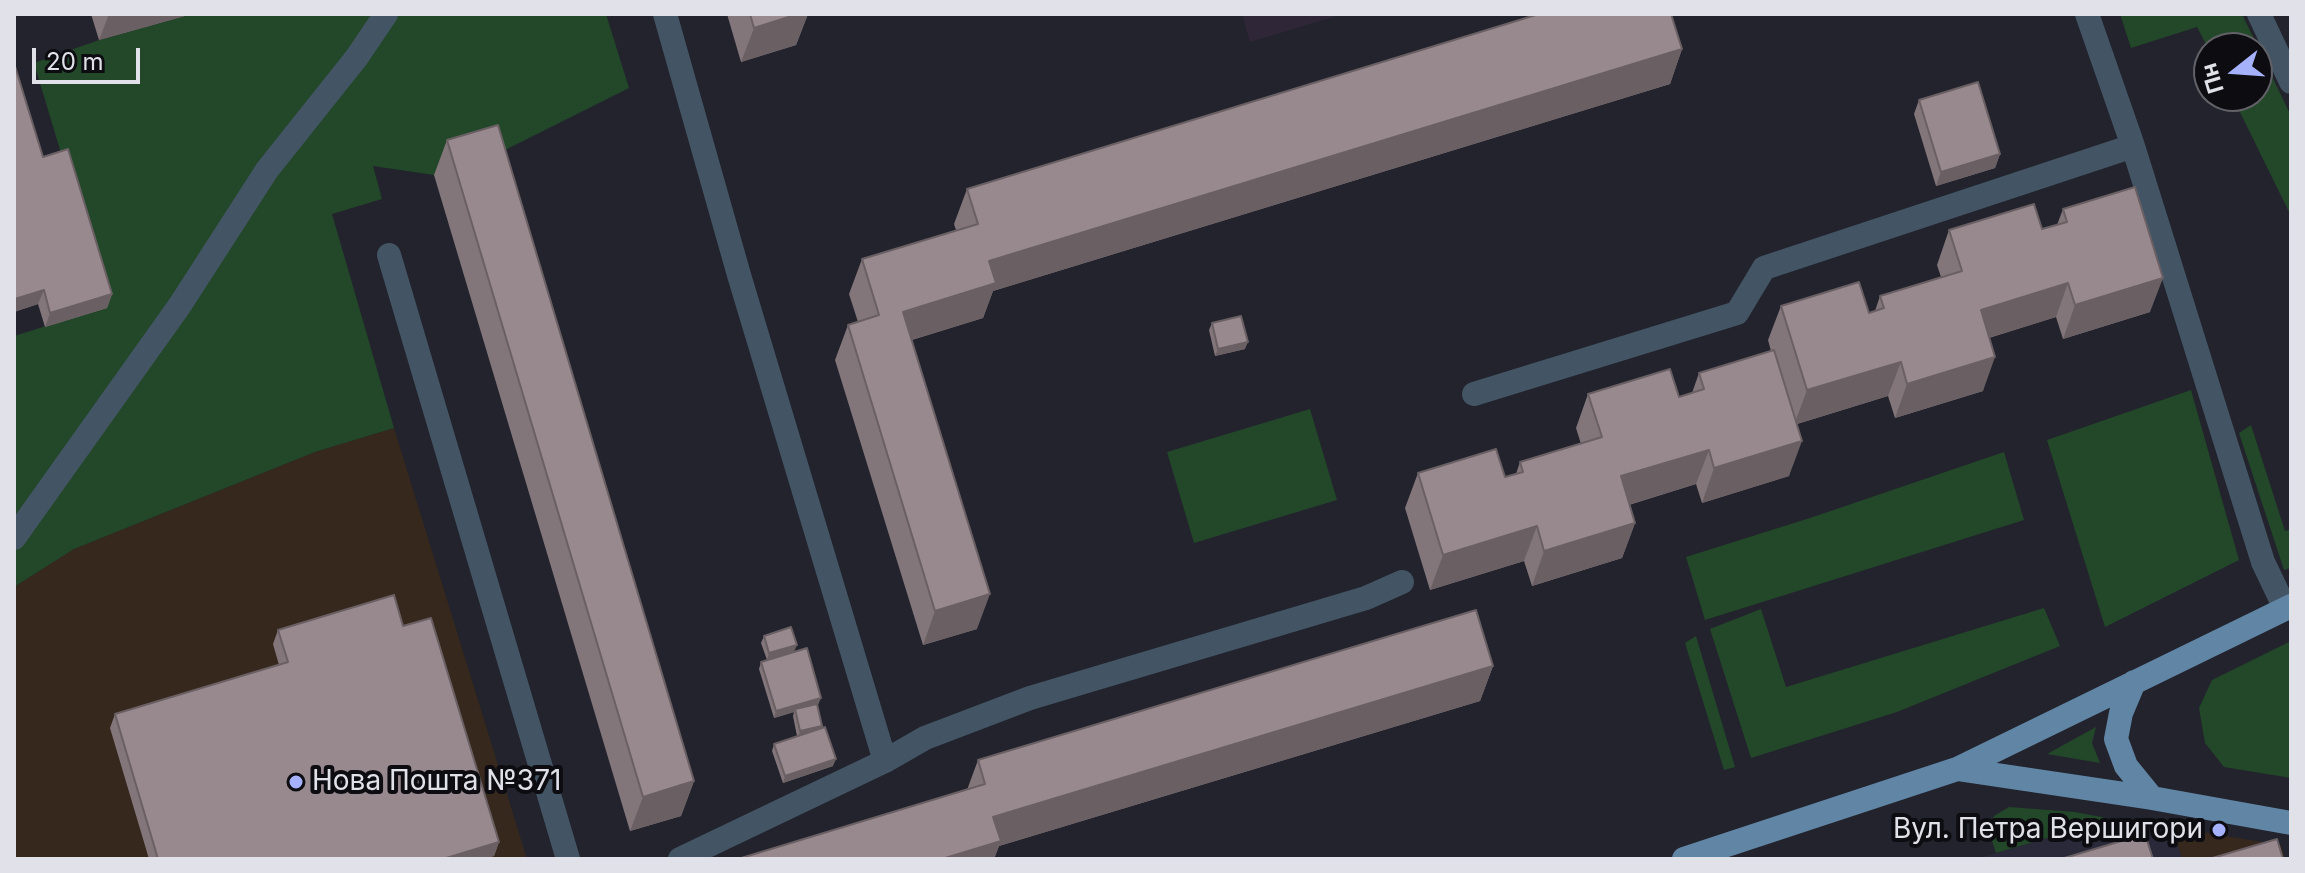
<!DOCTYPE html>
<html>
<head>
<meta charset="utf-8">
<style>
	body { margin:0 }
	#map { position:relative; width:2305px; height:873px; overflow:hidden; background:#22232d; font-family:Inter,sans-serif }
	canvas { display:block }
	.frame { position:absolute; inset:0; border:16px solid #e1e1e9; pointer-events:none }
	.north { position:absolute; left:2193px; top:32px; width:80px; height:80px; box-sizing:border-box; background:#0c0c11; border:2px solid #616167; border-radius:50%; rotate:253deg; font-size:22px; font-weight:700; line-height:32px; text-align:center; color:#e1e1e9 }
	.north::after { content:''; display:block; margin:auto; width:28px; height:36px; background:#a6b1fc; clip-path:polygon(50% 0,100% 100%,50% 72%,0 100%) }
	.scale { position:absolute; left:32px; top:48px; width:108px; height:36px; box-sizing:border-box; border:4px solid #e1e1e9; border-top:0; padding-left:10px; font-size:24px; line-height:28px; white-space:nowrap; color:#e1e1e9; -webkit-text-stroke:6px #0c0c11; paint-order:stroke }
</style>
</head>
<body>
<div id="map">
<canvas width="2305" height="873"></canvas>
<div class="frame"></div>
<div class="north">Пн</div>
<div class="scale">20 m</div>
</div>
<script>
const ctx = document.querySelector('canvas').getContext('2d');
ctx.lineJoin = 'round';
function paint(path, color) {
  ctx.fillStyle = color;
  ctx.fill(path, 'evenodd');
}
function poly(rows) {
  const path = new Path2D();
  for (const r of rows) {
    path.moveTo(r[0], r[1]);
    for (let i = 2; i < r.length; i += 2) path.lineTo(r[i], r[i + 1]);
  }
  return path;
}
function strokePath(path, color, width, dash) {
  ctx.strokeStyle = color;
  ctx.lineWidth = width;
  ctx.lineCap = dash ? 'butt' : 'round';
  ctx.setLineDash(dash || []);
  ctx.stroke(path);
}
function write(font, color, halo, rows, align = 'center') {
  ctx.font = font + ' Inter,sans-serif';
  ctx.lineWidth = 8;
  ctx.setLineDash([]);
  ctx.textBaseline = 'middle';
  ctx.strokeStyle = halo;
  ctx.fillStyle = color;
  for (const [text, x, y, turn = 0] of rows) {
    ctx.save();
    ctx.translate(x, y);
    ctx.rotate((+turn || 0) * Math.PI / 180);
    ctx.textAlign = isNaN(turn) ? turn : align;
    if (halo) ctx.strokeText(text, 0, 0);
    ctx.fillText(text, 0, 0);
    ctx.restore();
  }
}
const commercial = poly([
	[394,428,527,859,14,859,14,587,74,549,315,452],
	[2164,826,2281,845,2285,859,2182,859,2175,837]
]);
const built = poly([
	[2112,819,2164,826,2175,837,2182,859,1976,859]
]);
const education = poly([
	[1242,14,1343,14,1250,42]
]);
const green = poly([
	[192,14,606,14,629,88,485,160,434,175,373,166,382,199,332,214,394,428,315,452,74,549,14,587,14,336,107,307,34,63,99,40],
	[2120,14,2242,14,2291,116,2291,216,2232,96,2257,96,2257,48,2209,48,2209,50,2197,27,2131,48],
	[2191,390,2239,560,2105,627,2047,440],
	[1310,409,1337,500,1194,543,1167,452],
	[2251,425,2285,531,2291,529,2291,568,2284,570,2239,433],
	[2004,452,2024,520,1705,620,1686,557,1813,517],
	[2044,608,2060,646,1897,712,1751,758,1710,629,1761,609,1786,687],
	[1696,636,1735,767,1724,770,1685,643],
	[2291,641,2291,778,2224,767,2205,743,2199,708,2212,680],
	[2096,727,2092,743,2100,763,2047,754],
	[2009,807,2075,812,2112,819,1996,853,1988,829,1994,816]
]);
const minor = poly([
	[665,14,739,275,885,761],
	[2087,14,2133,146,2263,562,2285,608],
	[2259,14,2291,82],
	[389,255,568,859],
	[1474,394,1737,313,1764,268,2133,146],
	[14,538,180,305,267,170,357,57,386,14],
	[680,859,885,761,925,738,1030,698,1366,598,1402,582]
]);
const major = poly([
	[2134,682,2121,713,2116,739,2126,766,2152,798],
	[1957,769,2152,798,2291,823],
	[1684,859,1957,769,2291,606]
]);
const wall = poly([
	[91,14,192,14,99,40],
	[727,14,808,14,796,45,741,62],
	[1682,49,1670,84,993,291,983,318,912,340,977,629,923,645,835,360,848,325,858,322,849,294,862,259,956,230,954,224,967,189],
	[14,63,43,157,112,294,107,308,45,327,38,304,14,312],
	[1919,100,2000,154,1995,168,1936,186,1914,114],
	[447,140,694,781,681,816,630,831,434,175],
	[2063,209,2150,312,2063,339,2056,317,1989,338,1983,391,1895,418,1888,396,1797,424,1789,476,1702,503,1696,484,1629,505,1635,523,1622,558,1532,586,1524,561,1430,590,1405,508,1418,473,1505,477,1516,474,1520,462,1581,444,1576,428,1588,394,1679,397,1692,393,1699,373,1771,351,1768,340,1781,306,1869,313,1875,311,1880,296,1941,277,1937,265,1949,230,2042,229,2057,225],
	[1212,323,1245,349,1215,356,1209,330],
	[403,626,499,842,494,856,483,859,149,859,110,728,115,714,279,665,273,644,278,630],
	[764,636,794,652,818,705,817,705,821,728,833,766,783,783,772,751,774,744,797,736,793,716,794,712,774,718,759,669,761,662,767,660,761,643],
	[1493,666,1480,701,999,846,994,859,738,859,967,790,978,760]
]);
const shadedWall = poly([
	[109,14,192,14,99,40],
	[798,14,808,14,796,45,741,62,754,28],
	[1682,49,1670,84,993,291,983,318,891,346,903,312,989,261],
	[2000,154,1995,168,1936,186,1941,172],
	[2163,278,2150,312,2063,339,2075,305],
	[2068,283,2056,317,1968,344,1981,310],
	[44,290,38,304,14,312,15,299],
	[112,294,107,308,45,327,50,313],
	[1248,342,1245,349,1215,356,1218,349],
	[1995,357,1983,391,1895,418,1907,384],
	[1901,362,1888,396,1794,425,1807,390],
	[1802,441,1789,476,1702,503,1714,468],
	[1709,450,1696,484,1608,511,1621,476],
	[1635,523,1622,558,1532,586,1544,551],
	[1537,526,1524,561,1430,590,1443,555],
	[990,594,977,629,923,645,935,611],
	[797,645,794,652,767,660,769,653],
	[1493,666,1480,701,999,846,994,859,942,859,993,817],
	[821,698,818,705,796,712,795,709,794,712,774,718,776,711],
	[822,726,820,733,798,738,800,731],
	[836,759,833,766,783,783,785,776],
	[694,781,681,816,630,831,643,797],
	[499,842,494,856,483,859,443,859]
]);
const building = poly([
	[750,14,798,14,754,28,750,14],
	[1539,14,1671,14,1682,49,989,261,996,283,903,312,990,594,935,611,848,325,879,315,862,259,978,224,967,189,1539,14],
	[14,63,43,157,68,149,112,294,50,313,44,290,15,299,14,294,14,63],
	[1978,82,2000,154,1941,172,1919,100,1978,82],
	[498,125,694,781,643,797,447,140,498,125],
	[2135,187,2163,278,2075,305,2068,283,1981,310,1995,357,1907,384,1901,362,1807,390,1781,306,1859,282,1869,313,1884,308,1880,296,1962,271,1949,230,2034,204,2042,229,2067,222,2063,209,2135,187],
	[1241,316,1248,342,1218,349,1212,323,1241,316],
	[1774,350,1802,441,1714,468,1709,450,1621,476,1635,523,1544,551,1537,526,1443,555,1418,473,1496,449,1505,477,1523,472,1520,462,1602,437,1588,394,1670,369,1679,397,1704,389,1699,373,1774,350],
	[394,595,403,626,431,618,499,842,443,859,158,859,115,714,288,662,278,630,394,595],
	[1476,610,1493,666,993,817,1001,841,942,859,738,859,985,784,978,760,1476,610],
	[791,627,797,645,769,653,764,636,791,627],
	[807,648,821,698,776,711,761,662,807,648],
	[817,704,822,726,800,731,795,709,817,704],
	[825,727,836,759,785,776,774,744,825,727],
	[2145,834,2153,859,2061,859,2145,834],
	[2277,839,2283,859,2209,859,2277,839]
]);
const markers = [
	[296,782,8,"#a6b1fc"],
	[2219,830,8,"#a6b1fc"]
];
const poiNames = [
	["Нова Пошта №371",312,782],
	["Вул. Петра Вершигори",2203,830,"right"]
];
paint(commercial, '#36281c');
paint(built, '#292939');
paint(education, '#2f2737');
paint(green, '#234729');
strokePath(minor, '#435564', 24);
strokePath(major, '#6085a5', 24);
paint(wall, '#83767b');
paint(shadedWall, '#6a6064');
paint(building, '#98898f');
strokePath(building, '#6a6064', 2);
for (const [x, y, r, color] of markers) {
  const dot = new Path2D();
  dot.arc(x, y, r, 0, 2 * Math.PI);
  ctx.fillStyle = color;
  ctx.fill(dot);
  strokePath(dot, '#0c0c11', 3);
}
write('28px', '#e1e1e9', '#0c0c11', poiNames, 'left');
</script>
</body>
</html>
